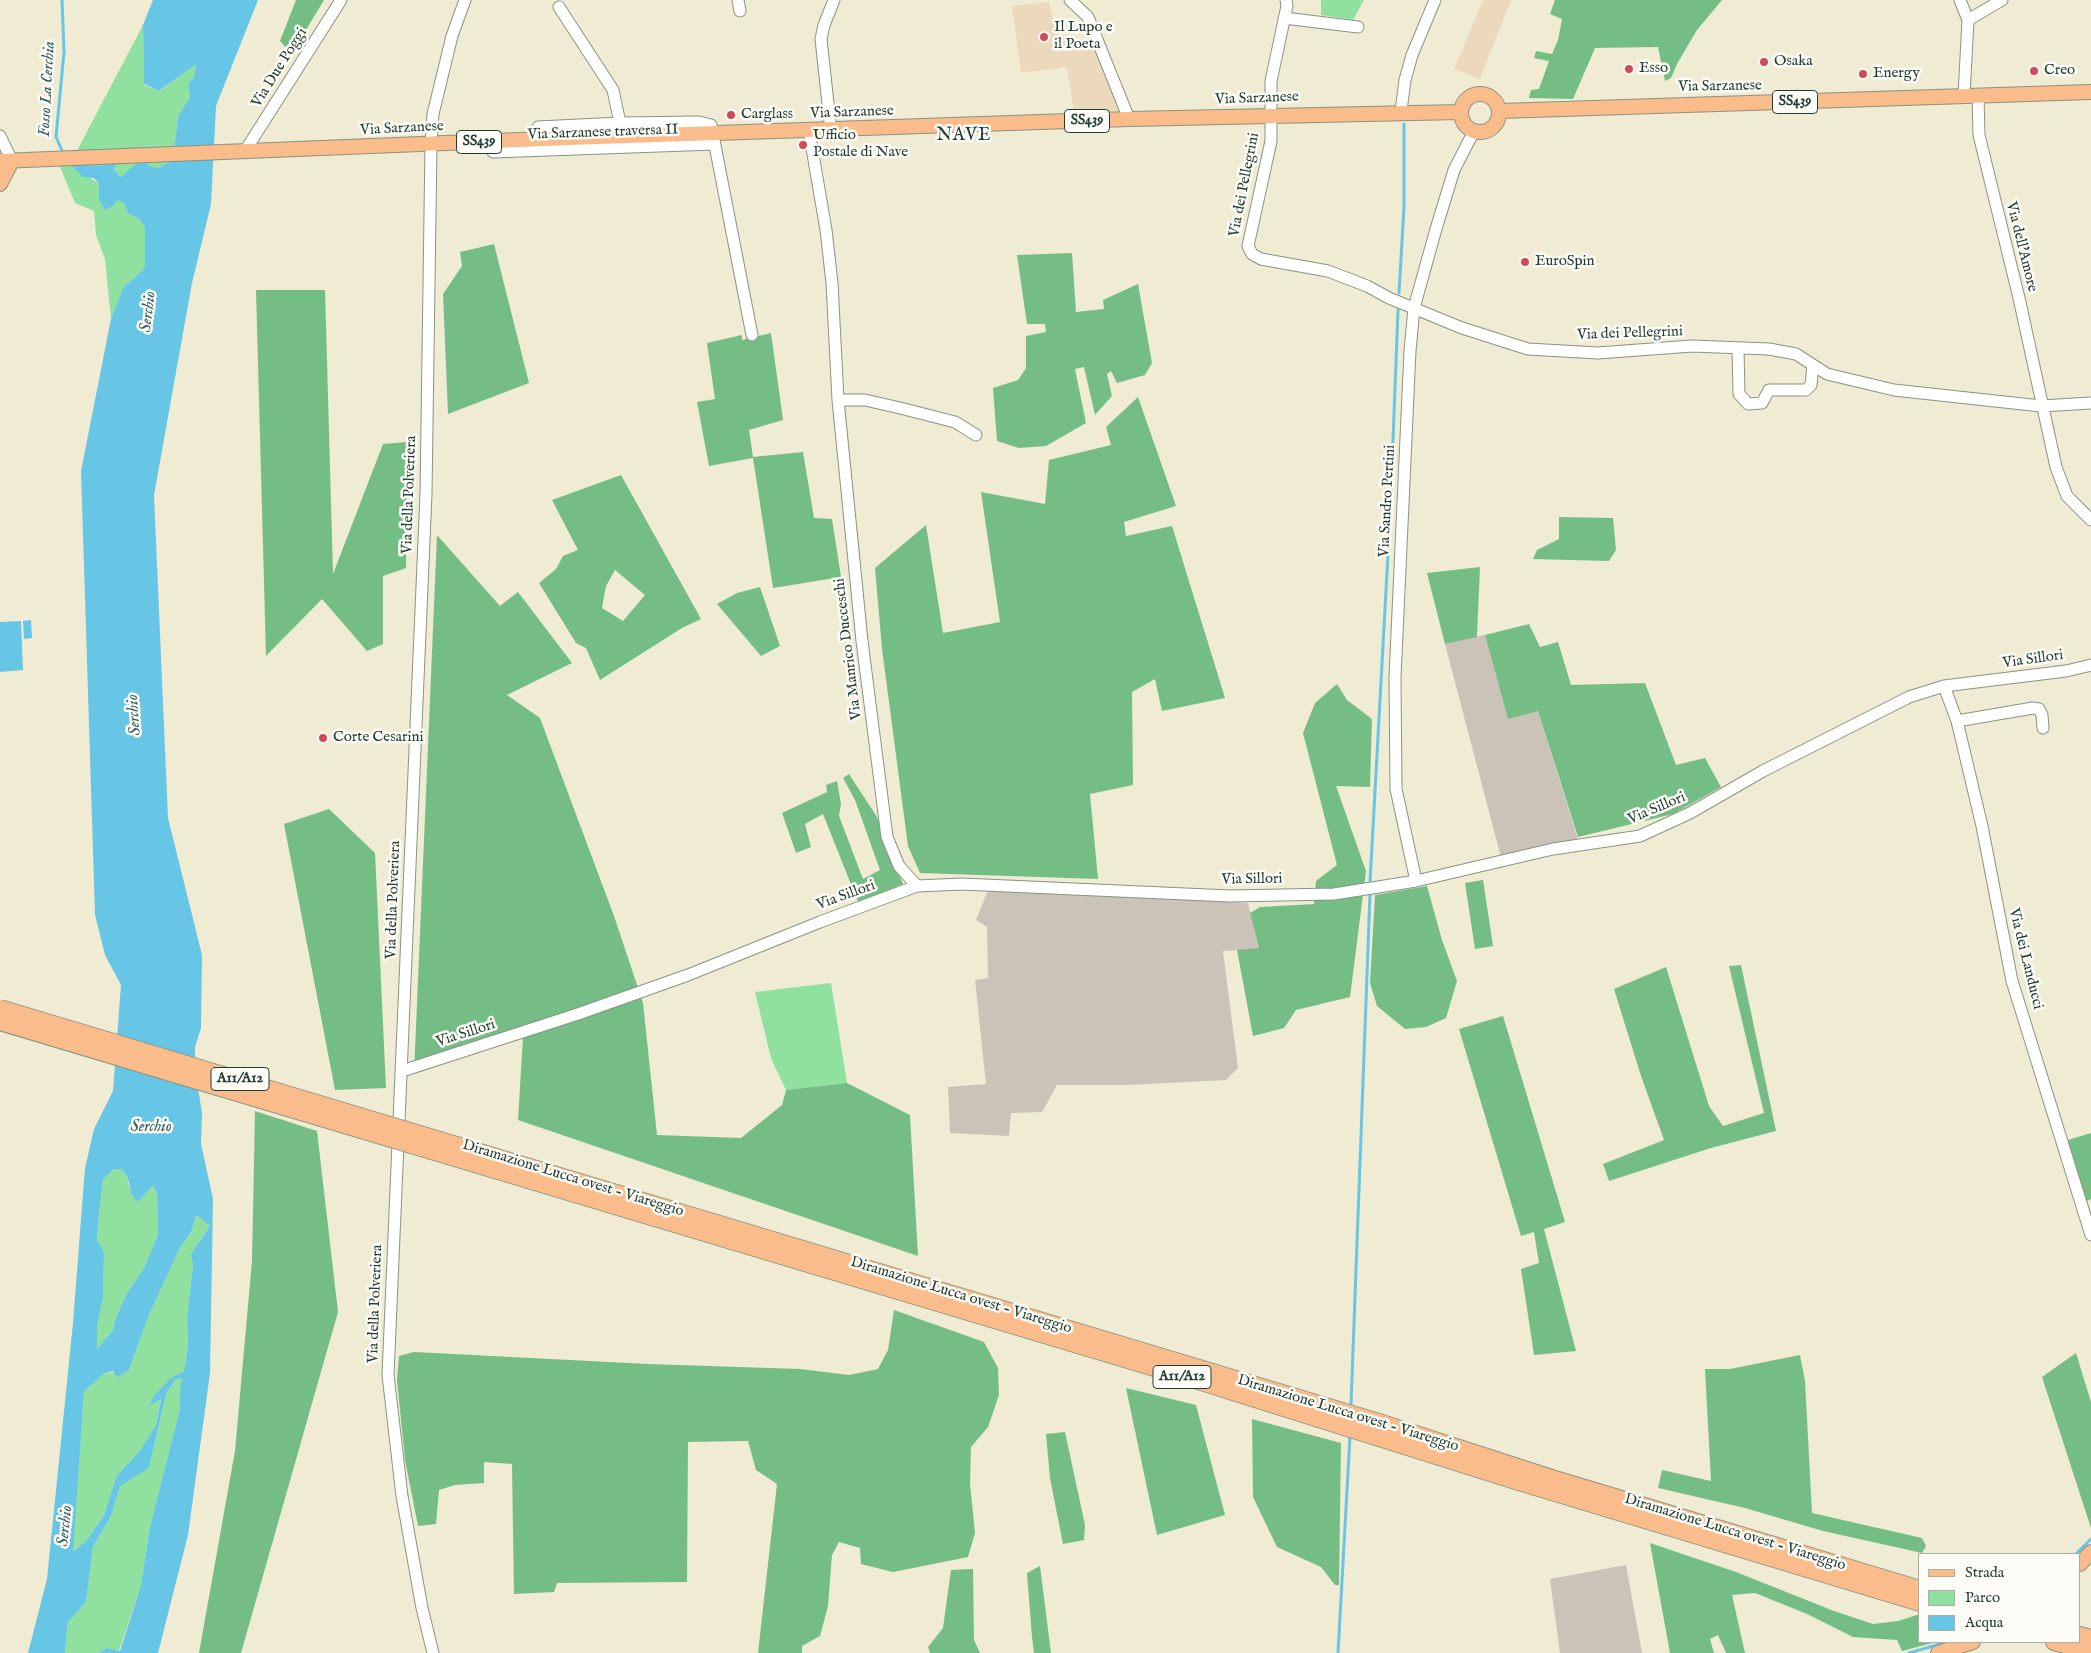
<!DOCTYPE html>
<html>
<head>
<meta charset="utf-8">
<style>
	body { margin:0 }
	#map { position:relative; width:2091px; height:1653px; overflow:hidden; background:#f0ebd3; font-family:"IM FELL English",serif }
	canvas { display:block }
	.legend { position:absolute; left:1918px; top:1553px; width:162px; height:90px; box-sizing:border-box; background:#fdfcf7; border:1px solid #a4b0a9; margin:0; padding:6px 9px; list-style:none; font-size:15px; color:#1f3d34 }
	.legend li { display:flex; align-items:center; gap:10px; height:25px }
	.legend b { width:25px; border:1px solid #a4b0a9 }
</style>
</head>
<body>
<div id="map">
<canvas width="2091" height="1653"></canvas>
<ul class="legend">
<li><b style="height:6px;background:#fabc8b"></b>Strada</li>
<li><b style="height:14px;background:#90e0a0"></b>Parco</li>
<li><b style="height:14px;background:#67c6e5"></b>Acqua</li>
</ul>
</div>
<script>
const ctx = document.querySelector('canvas').getContext('2d');
ctx.lineJoin = 'round';
function paint(path, color) {
  ctx.fillStyle = color;
  ctx.fill(path, 'evenodd');
}
function poly(rows) {
  const path = new Path2D();
  for (const r of rows) {
    if (r.length === 3) {
      path.moveTo(r[0] + r[2], r[1]);
      path.arc(r[0], r[1], r[2], 0, 2 * Math.PI);
      continue;
    }
    path.moveTo(r[0], r[1]);
    for (let i = 2; i < r.length; i += 2) path.lineTo(r[i], r[i + 1]);
  }
  return path;
}
function strokePath(path, color, width, dash) {
  ctx.strokeStyle = color;
  ctx.lineWidth = width;
  ctx.lineCap = dash ? 'butt' : 'round';
  ctx.setLineDash(dash || []);
  ctx.stroke(path);
}
function write(font, color, halo, rows, align = 'center') {
  ctx.font = font + ' "IM FELL English",serif';
  ctx.lineWidth = 5;
  ctx.setLineDash([]);
  ctx.textBaseline = 'middle';
  ctx.strokeStyle = halo;
  ctx.fillStyle = color;
  for (const [text, x, y, turn = 0] of rows) {
    ctx.save();
    ctx.translate(x, y);
    ctx.rotate((+turn || 0) * Math.PI / 180);
    ctx.textAlign = isNaN(turn) ? turn : align;
    if (halo) ctx.strokeText(text, 0, 0);
    ctx.fillText(text, 0, 0);
    ctx.restore();
  }
}
const built = poly([
	[1483,0,1511,0,1480,79,1454,69],
	[1049,2,1057,33,1093,42,1121,111,1074,111,1067,67,1021,73,1012,6]
]);
const industrial = poly([
	[1485,635,1508,718,1538,711,1581,849,1503,865,1445,644],
	[988,890,1248,903,1259,949,1223,951,1238,1068,1226,1080,1127,1085,1057,1085,1042,1112,1011,1113,1009,1136,950,1133,948,1087,986,1084,975,980,988,978,987,927,976,920],
	[1626,1565,1642,1653,1560,1653,1550,1579]
]);
const green = poly([
	[1321,0,1364,0,1353,20,1321,15],
	[143,25,144,85,160,91,196,63,194,77,188,84,190,97,178,116,173,160,158,168,149,166,145,157,121,177,114,170,119,155,110,159,106,165,93,166,94,154,84,165,71,164,99,184,99,200,117,200,124,203,128,213,139,219,145,227,145,268,123,288,111,319,105,259,96,235,94,211,75,203,60,167,70,164],
	[831,983,847,1083,786,1090,771,1058,755,992],
	[114,1169,122,1169,127,1176,128,1184,138,1202,153,1186,157,1193,158,1236,144,1268,126,1295,115,1320,113,1330,97,1349,97,1326,103,1299,104,1254,97,1240,99,1214,103,1178],
	[196,1215,210,1226,191,1254,193,1266,187,1317,188,1346,184,1371,171,1378,161,1398,156,1425,139,1452,117,1475,104,1515,87,1540,72,1551,84,1392,103,1374,129,1370,149,1315,179,1250,192,1230],
	[183,1378,180,1389,180,1408,150,1527,141,1585,119,1651,107,1648,99,1653,65,1653,68,1622,86,1602,93,1547,111,1516,120,1485,149,1468,166,1394,175,1380]
]);
const forest = poly([
	[296,0,324,0,295,48,288,50,280,41],
	[1555,0,1722,0,1697,30,1677,64,1671,78,1665,81,1658,47,1595,48,1573,99,1529,98,1531,90,1539,89,1549,61,1534,58,1536,51,1552,54,1558,40,1562,19,1550,14],
	[494,244,529,383,448,414,443,294,462,266,460,252],
	[1072,253,1076,312,1104,309,1103,300,1138,284,1152,363,1145,375,1117,383,1111,371,1107,374,1112,396,1095,415,1084,367,1075,369,1086,423,1046,446,1019,448,997,441,993,388,1018,380,1026,368,1026,336,1046,332,1045,324,1027,324,1017,255],
	[256,290,325,290,333,574,383,444,407,442,406,568,383,576,383,644,367,651,322,599,266,656],
	[771,333,783,420,749,430,753,457,803,452,814,518,832,519,841,577,773,588,753,458,709,466,697,402,715,399,707,343,742,335,742,340],
	[1138,397,1176,506,1124,522,1126,536,1172,526,1225,698,1162,711,1155,679,1132,692,1133,785,1090,794,1098,879,920,873,908,846,882,649,875,568,926,525,943,633,1000,622,981,492,1045,504,1049,460,1111,445,1106,427],
	[621,475,701,619,682,628,600,680,586,648,576,643,539,583,556,569,563,556,578,550,552,500],
	[615,570,645,595,623,621,602,608,606,586],
	[1559,517,1613,518,1616,550,1609,561,1533,559,1537,550,1559,539],
	[437,535,500,606,518,592,572,663,507,695,540,718,614,916,643,1003,657,1135,741,1138,782,1105,786,1090,847,1083,910,1115,918,1256,518,1120,523,1037,414,1074],
	[1480,567,1477,637,1445,644,1427,573],
	[760,587,780,646,761,656,717,604,737,593],
	[1529,624,1540,647,1558,642,1571,685,1645,683,1676,765,1705,758,1721,787,1673,814,1578,837,1538,711,1508,719,1485,635],
	[1337,684,1347,700,1372,719,1370,787,1336,786,1366,871,1350,997,1296,1010,1284,1028,1253,1036,1237,950,1259,948,1250,913,1260,907,1314,904,1316,881,1337,865,1303,733,1315,703],
	[849,774,877,817,903,884,858,902,823,814,805,824,811,847,796,853,782,813,827,792,826,785,837,781,841,804,839,816,863,879,880,870,855,800,843,778],
	[329,809,375,853,386,1088,335,1090,284,824],
	[1483,880,1493,946,1475,949,1465,883],
	[1427,886,1442,940,1457,981,1446,1018,1426,1027,1405,1029,1377,1006,1370,983,1375,895],
	[1741,965,1776,1131,1711,1148,1609,1181,1603,1164,1664,1140,1641,1076,1614,989,1666,967,1709,1106,1723,1126,1764,1113,1729,966],
	[1503,1016,1565,1222,1544,1229,1576,1351,1534,1355,1521,1269,1539,1263,1534,1232,1521,1236,1459,1029],
	[255,1111,317,1131,338,1312,241,1653,199,1653,235,1451,252,1261],
	[2091,1133,2091,1199,2086,1201,2068,1140],
	[894,1310,984,1342,998,1368,999,1395,988,1427,971,1447,970,1484,975,1533,968,1557,893,1572,861,1564,860,1548,839,1542,832,1555,828,1606,820,1636,802,1646,802,1653,758,1653,777,1484,756,1470,748,1441,688,1442,687,1582,557,1583,554,1592,514,1594,512,1464,484,1462,484,1483,455,1485,439,1490,436,1524,418,1526,405,1460,397,1380,399,1356,414,1352,648,1364,800,1369,849,1375,878,1369,888,1350],
	[2076,1353,2091,1402,2091,1528,2042,1377],
	[1800,1355,1805,1381,1812,1513,1922,1538,1926,1546,1922,1553,1823,1531,1745,1508,1658,1488,1662,1470,1711,1481,1705,1369,1730,1369],
	[1126,1388,1196,1405,1225,1515,1157,1535],
	[1252,1419,1341,1443,1339,1585,1335,1585,1321,1567,1277,1547,1253,1497],
	[1065,1432,1085,1525,1084,1540,1063,1544,1050,1478,1046,1434],
	[1650,1543,1736,1572,1834,1611,1873,1624,1898,1621,1920,1614,1920,1642,1936,1642,1902,1651,1897,1640,1853,1637,1807,1614,1755,1593,1732,1595,1745,1653,1726,1653,1718,1635,1710,1639,1714,1653,1670,1653],
	[1040,1566,1051,1653,1034,1653,1032,1637,1027,1573],
	[973,1569,974,1640,980,1653,930,1653,928,1647,943,1628,951,1570]
]);
const water = poly([
	[153,0,258,0,216,106,211,204,192,283,154,495,168,818,202,955,201,1028,195,1047,195,1069,202,1113,201,1144,213,1199,210,1373,188,1535,158,1653,99,1653,107,1648,120,1651,141,1585,150,1527,180,1408,180,1389,182,1378,175,1380,166,1394,149,1468,120,1486,111,1516,93,1547,86,1602,68,1622,65,1653,28,1653,47,1579,73,1323,85,1168,94,1129,113,1091,121,985,105,955,95,915,81,471,111,319,123,288,145,268,145,227,139,219,128,213,124,203,117,200,113,206,105,210,99,200,99,184,94,178,83,177,70,164,84,165,83,155,94,153,93,166,106,165,110,159,120,154,114,170,121,177,144,157,149,166,158,168,173,160,178,116,190,97,188,84,194,77,196,64,159,91,144,84,143,25],
	[114,1169,122,1169,127,1176,132,1195,138,1202,153,1186,157,1193,158,1235,144,1268,126,1295,115,1320,113,1330,97,1349,97,1326,103,1299,104,1253,97,1240,99,1214,103,1179],
	[196,1215,210,1226,191,1254,193,1266,187,1317,188,1346,184,1371,171,1378,154,1396,149,1406,161,1399,156,1425,139,1452,117,1475,104,1515,87,1540,73,1551,84,1392,103,1374,113,1371,117,1377,129,1370,149,1315,179,1250,192,1230],
	[31,620,32,638,24,639,23,621],
	[21,621,23,670,0,672,0,622]
]);
const stream = poly([
	[62,0,64,52,56,137,64,155],
	[1399,293,1404,207,1404,124],
	[1370,882,1390,518,1398,310],
	[1351,1404,1370,894],
	[2076,1554,2091,1539],
	[1338,1653,1350,1436],
	[1909,1653,1947,1642]
]);
const minor = poly([
	[738,0,740,11],
	[1070,0,1088,17,1129,119],
	[1286,0,1287,6,1271,81,1271,141,1248,246,1252,254,1261,259,1328,271,1367,286,1389,298,1462,328,1528,349,1598,353,1692,346,1769,349,1796,354,1827,374,1894,390,2041,406,2091,403],
	[1960,0,1968,20,1964,95],
	[559,7,613,90,620,123,699,122,711,125,752,335],
	[1284,18,1358,27],
	[1968,20,2002,0],
	[1978,95,1979,135,2019,298,2056,467,2067,496,2091,520],
	[1401,111,1405,80,1412,55,1435,0],
	[538,127,620,123],
	[809,131,826,230,832,283,838,400,862,641,887,837,899,866,917,886],
	[831,131,821,39,824,25,834,0],
	[0,136,12,161],
	[245,151,341,0],
	[493,152,714,144],
	[1738,348,1739,394,1748,404,1762,403,1769,390,1806,390,1811,385,1813,365],
	[838,400,865,400,900,408,955,422,976,435],
	[1944,686,1957,721,1982,826,2012,981,2091,1235],
	[1957,721,2033,708,2039,709,2042,715,2043,728],
	[1416,881,1396,789,1395,677,1410,351,1414,308,1436,229,1454,170,1474,131],
	[402,1071,578,1014,688,975,820,922,917,886,962,884,1230,896,1334,894,1416,881,1553,849,1640,836,1690,813,1763,771,1909,697,1944,686,2066,671,2091,665],
	[433,1653,422,1608,402,1496,388,1375,426,494,431,144,433,114,452,36,465,0]
]);
const major = poly([
	[1480,113,19],
	[1500,111,2091,92],
	[0,161,569,138,1129,119,1461,112],
	[0,184,12,161],
	[2080,1564,2091,1552],
	[1938,1653,1973,1642]
]);
const highway = poly([
	[480,1152,1379,1422,1552,1478,1920,1589],
	[478,1165,1201,1382,1522,1483,1920,1603],
	[2080,1635,2091,1638],
	[2054,1642,2091,1652]
]);
const highwayBridge = poly([
	[0,1008,480,1152],
	[0,1022,478,1165]
]);
const markers = [
	[1044,37,5,"#d1495b"],
	[1764,62,5,"#d1495b"],
	[1629,69,5,"#d1495b"],
	[2034,71,5,"#d1495b"],
	[1863,74,5,"#d1495b"],
	[731,115,5,"#d1495b"],
	[803,145,5,"#d1495b"],
	[1525,262,5,"#d1495b"],
	[323,738,5,"#d1495b"]
];
const shields = [
	[1795,102,45],
	[1087,121,45],
	[479,142,45],
	[240,1079,58],
	[1182,1377,58]
];
const shieldNames = [
	["SS439",1795,102],
	["SS439",1087,121],
	["SS439",479,142],
	["A11/A12",240,1079],
	["A11/A12",1182,1377]
];
const poiNames = [
	["Il Lupo e",1054,28],
	["il Poeta",1054,45],
	["Osaka",1774,62],
	["Esso",1639,69],
	["Creo",2044,71],
	["Energy",1873,74],
	["Carglass",741,115],
	["Ufficio",813,136],
	["Postale di Nave",813,153],
	["EuroSpin",1535,262],
	["Corte Cesarini",333,738]
];
const streetNames = [
	["Via Due Poggi",280,68,-58],
	["Via Sarzanese",1720,87,-1],
	["Via Sarzanese",1257,99,-2],
	["Via Sarzanese",852,113,-2],
	["Via Sarzanese",402,129,-3],
	["Via Sarzanese traversa II",603,133,-2],
	["Via dei Pellegrini",1245,185,-79],
	["Via dell'Amore",2021,247,76],
	["Via dei Pellegrini",1630,334,-2],
	["Via della Polveriera",410,495,-88],
	["Via Sandro Pertini",1388,501,-87],
	["Via Manrico Ducceschi",849,649,-97],
	["Via Sillori",2033,660,-8],
	["Via Sillori",1657,809,-23],
	["Via Sillori",1252,880,-1],
	["Via Sillori",846,896,-20],
	["Via della Polveriera",394,900,-88],
	["Via dei Landucci",2025,959,76],
	["Via Sillori",466,1034,-18],
	["Diramazione Lucca ovest - Viareggio",573,1179,17],
	["Diramazione Lucca ovest - Viareggio",961,1296,17],
	["Via della Polveriera",376,1304,-88],
	["Diramazione Lucca ovest - Viareggio",1348,1414,17],
	["Diramazione Lucca ovest - Viareggio",1735,1533,17]
];
const waterNames = [
	["Fosso La Cerchia",48,89,-87],
	["Serchio",149,312,-83],
	["Serchio",135,715,-94],
	["Serchio",151,1128],
	["Serchio",66,1526,-84]
];
const quarterNames = [
	["NAVE",964,136]
];
paint(built, '#ecd8ba');
paint(industrial, '#cbc3b8');
paint(green, '#90e0a0');
paint(forest, '#74be86');
paint(water, '#67c6e5');
strokePath(stream, '#67c6e5', 3);
strokePath(minor, '#889484', 13);
strokePath(major, '#889484', 16);
strokePath(highway, '#889484', 18);
strokePath(minor, '#fff', 11);
strokePath(major, '#fabc8b', 14);
strokePath(highway, '#fabc8b', 16);
strokePath(highwayBridge, '#889484', 18, []);
strokePath(highwayBridge, '#fabc8b', 16);
for (const [x, y, r, color] of markers) {
  const dot = new Path2D();
  dot.arc(x, y, r, 0, 2 * Math.PI);
  ctx.fillStyle = color;
  ctx.fill(dot);
  strokePath(dot, '#fdfcf7', 2);
}
for (const [x, y, w] of shields) {
  const box = new Path2D();
  box.roundRect(x - w / 2, y - 11.5, w, 23, 4);
  ctx.fillStyle = '#fdfcf7';
  ctx.fill(box);
  strokePath(box, '#1f3d34', 1);
}
write('bold 14px', '#1f3d34', null, shieldNames);
write('15px', '#1f3d34', '#fdfcf7', poiNames, 'left');
write('15px', '#1f3d34', '#fdfcf7', streetNames);
write('italic 16px', '#315f60', '#fdfcf7', waterNames);
ctx.letterSpacing = '1px';
write('18px', '#1f3d34', '#fdfcf7', quarterNames);
ctx.letterSpacing = '0px';
</script>
</body>
</html>
